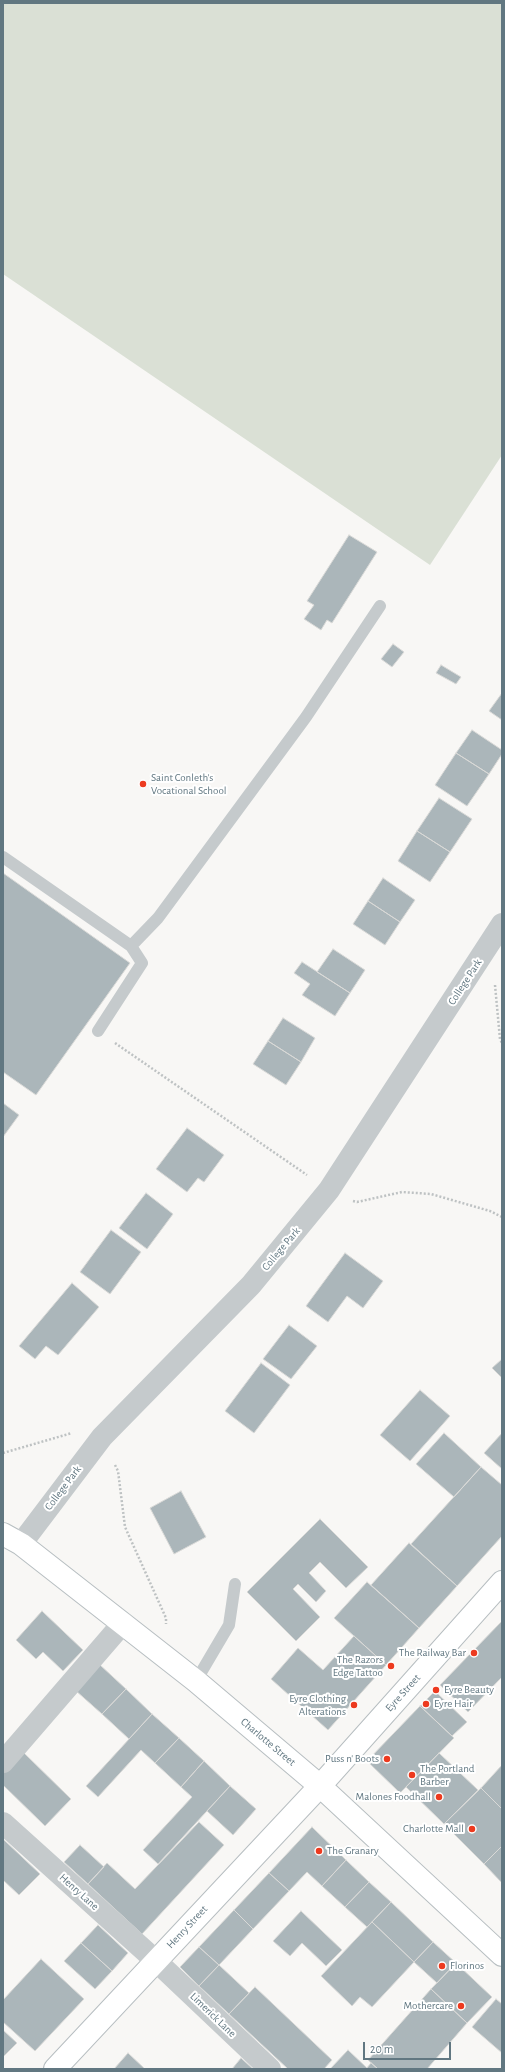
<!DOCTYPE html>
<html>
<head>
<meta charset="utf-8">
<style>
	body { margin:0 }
	#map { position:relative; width:505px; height:2072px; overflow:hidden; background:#f8f7f5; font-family:"Alegreya Sans",sans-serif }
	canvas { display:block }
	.frame { position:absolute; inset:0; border:4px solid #617781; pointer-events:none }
	.scale { position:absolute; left:363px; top:2042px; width:88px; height:18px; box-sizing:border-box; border:2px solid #617781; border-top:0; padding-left:5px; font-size:12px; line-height:14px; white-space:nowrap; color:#617781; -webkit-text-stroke:3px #fff; paint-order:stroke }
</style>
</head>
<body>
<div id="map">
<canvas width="505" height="2072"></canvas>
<div class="frame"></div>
<div class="scale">20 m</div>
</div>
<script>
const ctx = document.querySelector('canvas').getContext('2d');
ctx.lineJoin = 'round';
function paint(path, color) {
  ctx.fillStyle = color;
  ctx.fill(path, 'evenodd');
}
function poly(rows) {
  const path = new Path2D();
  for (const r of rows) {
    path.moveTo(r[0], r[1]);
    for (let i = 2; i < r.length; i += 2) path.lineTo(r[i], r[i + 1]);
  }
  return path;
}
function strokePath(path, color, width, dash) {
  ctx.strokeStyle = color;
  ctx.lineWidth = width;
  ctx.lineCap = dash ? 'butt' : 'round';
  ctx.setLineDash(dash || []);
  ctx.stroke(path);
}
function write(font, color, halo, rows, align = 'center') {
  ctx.font = font + ' "Alegreya Sans",sans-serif';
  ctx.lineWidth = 4;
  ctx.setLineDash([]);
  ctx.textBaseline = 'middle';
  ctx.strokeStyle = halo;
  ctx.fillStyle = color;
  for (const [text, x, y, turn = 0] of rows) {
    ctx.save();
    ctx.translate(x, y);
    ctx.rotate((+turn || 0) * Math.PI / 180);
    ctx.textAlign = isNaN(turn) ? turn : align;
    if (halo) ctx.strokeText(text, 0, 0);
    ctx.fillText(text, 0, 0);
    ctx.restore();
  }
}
const green = poly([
	[3,3,502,3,502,455,430,565,3,274]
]);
const building = poly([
	[349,535,377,552,332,623,327,620,321,630,304,619,314,605,307,601,349,535],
	[393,644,404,652,392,667,381,659,393,644],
	[441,665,461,677,456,684,436,673,441,665],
	[502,693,502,720,489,711,502,693],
	[472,730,502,750,502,754,489,774,456,753,472,730],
	[456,753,489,774,467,806,435,785,456,753],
	[439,798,472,819,450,852,417,831,439,798],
	[417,831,450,852,430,882,398,861,417,831],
	[3,873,130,963,36,1095,3,1072,3,873],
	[383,878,415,900,400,922,368,901,383,878],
	[368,901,400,922,385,945,353,924,368,901],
	[333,949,365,970,350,993,317,972,333,949],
	[302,962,350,993,335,1016,302,995,310,984,294,973,302,962],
	[283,1018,315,1038,301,1062,268,1041,283,1018],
	[268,1041,301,1062,286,1085,253,1064,268,1041],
	[3,1103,19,1115,3,1137,3,1103],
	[187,1128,224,1155,204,1182,198,1178,187,1192,156,1169,187,1128],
	[146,1193,173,1214,147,1249,119,1228,146,1193],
	[111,1230,141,1252,110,1294,80,1272,111,1230],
	[345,1253,383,1281,363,1308,347,1296,328,1322,306,1306,345,1253],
	[72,1283,99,1307,58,1355,46,1346,35,1359,19,1346,72,1283],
	[289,1325,317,1346,291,1379,263,1359,289,1325],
	[502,1359,502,1378,492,1368,502,1359],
	[261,1363,290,1385,254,1433,225,1411,261,1363],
	[420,1390,450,1416,410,1461,380,1435,420,1390],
	[444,1433,481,1467,454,1497,416,1464,444,1433],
	[502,1433,502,1469,484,1453,502,1433],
	[481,1467,502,1485,502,1536,457,1586,411,1544,481,1467],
	[181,1491,206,1537,174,1554,150,1508,181,1491],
	[320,1519,368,1567,346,1588,320,1562,309,1573,326,1591,316,1602,298,1584,293,1589,320,1617,296,1641,247,1592,320,1519],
	[409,1543,457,1586,419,1628,371,1585,409,1543],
	[367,1582,419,1628,386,1665,334,1618,367,1582],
	[42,1611,83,1650,63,1671,43,1652,36,1659,16,1640,42,1611],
	[502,1621,502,1677,468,1712,440,1685,502,1621],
	[354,1636,386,1665,328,1730,271,1679,298,1648,323,1670,354,1636],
	[99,1664,126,1689,102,1714,75,1690,99,1664],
	[126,1689,152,1714,129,1739,102,1714,126,1689],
	[435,1691,467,1722,452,1736,420,1706,435,1691],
	[420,1706,454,1738,400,1793,367,1761,420,1706],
	[152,1714,179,1738,155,1763,141,1750,98,1797,86,1786,152,1714],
	[179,1738,204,1761,181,1787,155,1763,179,1738],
	[22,1751,71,1799,45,1826,3,1785,3,1770,22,1751],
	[439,1753,478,1790,444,1824,406,1787,439,1753],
	[204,1761,230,1786,158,1864,143,1850,192,1797,181,1787,204,1761],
	[502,1765,502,1809,481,1788,502,1765],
	[230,1786,256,1809,233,1835,207,1811,230,1786],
	[481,1788,502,1809,502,1846,484,1864,444,1824,481,1788],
	[199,1822,224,1845,142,1934,88,1884,107,1863,135,1889,199,1822],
	[312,1827,346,1860,322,1886,307,1872,289,1891,269,1873,312,1827],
	[3,1839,40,1874,19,1895,3,1880,3,1839],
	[80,1845,104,1867,88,1884,64,1862,80,1845],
	[502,1846,502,1883,484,1864,502,1846],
	[346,1860,369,1882,345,1907,322,1886,346,1860],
	[269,1873,289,1891,253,1929,234,1910,269,1873],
	[369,1882,391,1902,367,1927,345,1907,369,1882],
	[391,1902,433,1942,414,1962,372,1922,391,1902],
	[234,1910,253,1929,219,1965,199,1947,234,1910],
	[301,1911,342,1950,326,1966,302,1943,290,1956,273,1941,301,1911],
	[372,1922,414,1962,372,2007,360,1997,352,2006,321,1976,372,1922],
	[98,1925,128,1953,112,1971,81,1943,98,1925],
	[433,1942,456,1963,437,1983,414,1962,433,1942],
	[81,1943,112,1971,95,1989,64,1961,81,1943],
	[199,1947,219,1965,199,1986,180,1967,199,1947],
	[41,1959,84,1999,35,2051,3,2022,3,2000,41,1959],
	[456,1963,492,1997,467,2023,431,1989,456,1963],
	[219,1965,249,1993,229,2014,199,1986,219,1965],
	[255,1987,332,2060,324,2069,288,2069,229,2014,255,1987],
	[431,1989,467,2023,427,2069,378,2069,368,2060,431,1989],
	[496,1999,502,2004,502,2053,472,2027,496,1999],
	[3,2030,17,2043,3,2057,3,2030],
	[348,2050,367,2068,366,2069,330,2069,348,2050],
	[128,2053,145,2069,114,2069,128,2053],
	[241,2058,253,2069,232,2069,241,2058],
	[371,2063,378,2069,366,2069,371,2063]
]);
const path = poly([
	[495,985,500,1039,502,1043],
	[115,1043,307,1175],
	[353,1201,357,1202,402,1192,431,1194,490,1211,502,1217],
	[3,1453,72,1433],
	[115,1465,118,1471,125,1527,166,1618,166,1624]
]);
const lane = poly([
	[3,857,131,946,142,963,98,1031],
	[131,946,158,918,306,717,380,606],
	[196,1681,229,1625,235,1584]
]);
const street = poly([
	[21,1544,102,1437,251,1285,329,1190,502,924],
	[3,1762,123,1623],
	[3,1823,155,1960,270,2069]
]);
const secondary = poly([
	[3,1534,21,1544,196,1681,320,1786,502,1955],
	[55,2069,320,1786,502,1582]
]);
const markers = [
	[143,784,4,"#ed3a1f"],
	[474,1653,4,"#ed3a1f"],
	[391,1666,4,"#ed3a1f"],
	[436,1690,4,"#ed3a1f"],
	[426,1704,4,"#ed3a1f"],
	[354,1705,4,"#ed3a1f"],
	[387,1759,4,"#ed3a1f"],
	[412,1775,4,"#ed3a1f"],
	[439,1797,4,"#ed3a1f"],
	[472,1829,4,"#ed3a1f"],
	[319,1851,4,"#ed3a1f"],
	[442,1966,4,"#ed3a1f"],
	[461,2006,4,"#ed3a1f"]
];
const poiNames = [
	["Saint Conleth's",151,778,"left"],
	["Vocational School",151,791,"left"],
	["The Railway Bar",466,1653],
	["The Razors",383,1660],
	["Edge Tattoo",383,1673],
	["Eyre Beauty",444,1690,"left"],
	["Eyre Clothing",346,1699],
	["Alterations",346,1712],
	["Eyre Hair",434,1704,"left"],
	["Puss n' Boots",379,1759],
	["The Portland",420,1769,"left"],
	["Barber",420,1782,"left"],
	["Malones Foodhall",431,1797],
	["Charlotte Mall",464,1829],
	["The Granary",327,1851,"left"],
	["Florinos",450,1966,"left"],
	["Mothercare",453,2006]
];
const streetNames = [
	["College Park",465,982,-57],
	["College Park",281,1249,-50],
	["College Park",63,1488,-53],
	["Eyre Street",403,1693,-48],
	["Charlotte Street",268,1742,40],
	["Henry Lane",79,1892,42],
	["Henry Street",187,1927,-47],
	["Limerick Lane",213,2015,44]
];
paint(green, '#dae0d5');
paint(building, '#abb6ba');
strokePath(building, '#d9d9d7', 1);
strokePath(secondary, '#b7bec1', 24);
strokePath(path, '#bec2c3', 2.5, [2, 2]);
strokePath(lane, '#c5cacc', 12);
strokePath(street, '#c5cacc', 22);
strokePath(secondary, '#fff', 22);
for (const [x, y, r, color] of markers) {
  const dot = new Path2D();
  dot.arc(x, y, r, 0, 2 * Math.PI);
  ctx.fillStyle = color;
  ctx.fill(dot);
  strokePath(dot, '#fff', 1.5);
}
write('11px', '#617781', '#fff', poiNames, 'right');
write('11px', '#617781', '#fff', streetNames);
</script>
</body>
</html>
